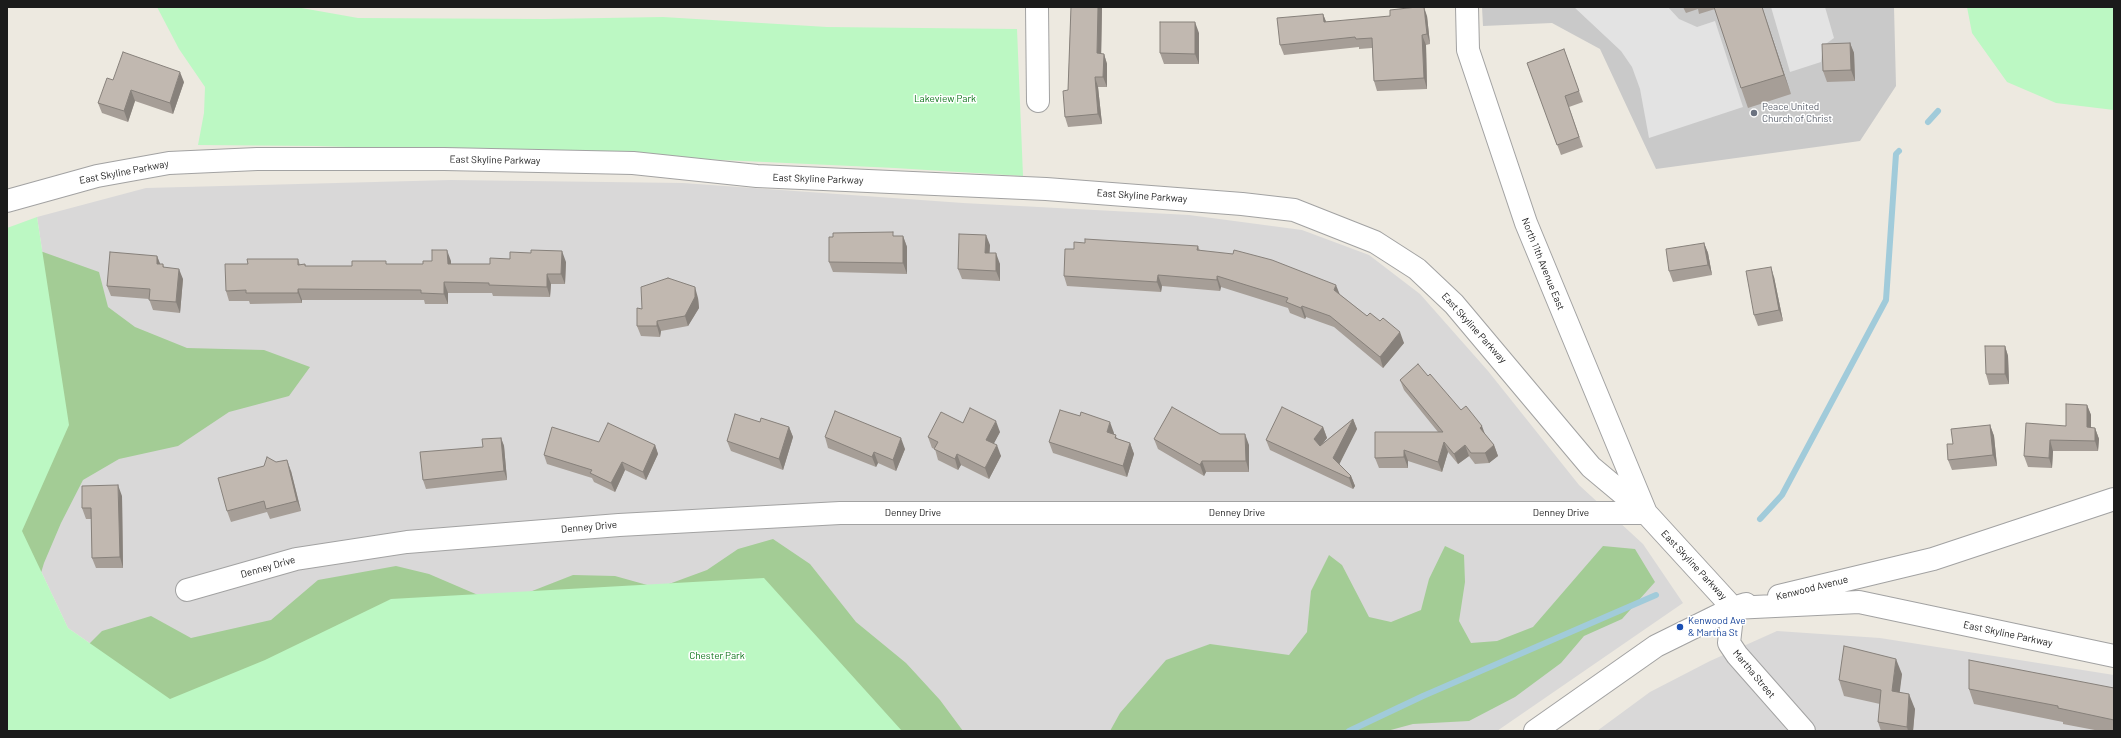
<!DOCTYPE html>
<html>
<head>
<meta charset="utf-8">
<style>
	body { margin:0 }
	#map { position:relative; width:2121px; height:738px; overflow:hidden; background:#ede9e0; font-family:Barlow,sans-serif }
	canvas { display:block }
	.frame { position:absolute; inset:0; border:8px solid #1b1b1b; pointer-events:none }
</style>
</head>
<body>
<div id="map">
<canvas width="2121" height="738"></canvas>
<div class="frame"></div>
</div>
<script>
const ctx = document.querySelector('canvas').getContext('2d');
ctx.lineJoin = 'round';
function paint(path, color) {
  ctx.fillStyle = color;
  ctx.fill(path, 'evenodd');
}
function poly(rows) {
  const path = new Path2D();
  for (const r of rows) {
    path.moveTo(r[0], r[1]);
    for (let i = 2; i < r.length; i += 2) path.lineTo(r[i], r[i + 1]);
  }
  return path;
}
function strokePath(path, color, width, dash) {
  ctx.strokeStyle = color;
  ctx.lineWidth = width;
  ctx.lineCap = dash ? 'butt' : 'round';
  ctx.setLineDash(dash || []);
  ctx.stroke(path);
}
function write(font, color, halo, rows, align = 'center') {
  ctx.font = font + ' Barlow,sans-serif';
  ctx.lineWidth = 3;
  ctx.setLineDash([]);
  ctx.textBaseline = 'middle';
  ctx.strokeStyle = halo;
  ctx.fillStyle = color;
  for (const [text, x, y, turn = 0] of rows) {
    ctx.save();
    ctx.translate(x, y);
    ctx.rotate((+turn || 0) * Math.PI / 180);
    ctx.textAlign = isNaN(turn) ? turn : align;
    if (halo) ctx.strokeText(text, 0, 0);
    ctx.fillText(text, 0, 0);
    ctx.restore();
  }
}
const residential = poly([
	[451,180,683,183,963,203,1189,215,1302,230,1369,255,1420,294,1488,371,1579,485,1643,544,1683,603,1497,731,902,731,170,699,68,628,22,531,69,425,37,217,146,188],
	[1777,631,1880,638,2114,675,2114,731,1597,731,1650,692,1710,661]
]);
const religious = poly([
	[1482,7,1894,7,1896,86,1860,141,1656,169,1600,49,1552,23,1483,26]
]);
const forest = poly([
	[29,247,99,272,108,307,135,327,187,348,264,350,310,367,289,396,229,412,178,446,119,459,83,480,61,523,44,563,27,619,66,667,102,631,151,616,191,638,271,620,318,580,396,566,429,574,499,604,573,575,615,576,658,588,707,570,738,549,773,539,810,564,856,622,906,663,940,700,963,731,7,731],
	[1445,546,1464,555,1465,582,1459,621,1471,643,1497,641,1533,627,1603,546,1635,549,1655,582,1622,619,1584,636,1561,663,1515,697,1469,721,1413,724,1387,731,1110,731,1120,713,1166,660,1210,644,1289,655,1307,632,1311,591,1329,555,1342,565,1369,617,1391,622,1421,610,1429,579]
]);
const park = poly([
	[157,7,296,7,358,18,545,19,663,17,827,27,1017,29,1023,176,895,168,635,156,317,146,198,145,204,113,205,87,179,49],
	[1967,7,2114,7,2114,110,2056,103,2007,82,1972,33],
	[37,217,69,425,22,531,68,628,170,699,265,660,391,599,764,578,902,731,7,731,7,228]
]);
const parking = poly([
	[1574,7,1668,7,1679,19,1697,27,1715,21,1743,107,1649,138,1640,89,1632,67,1621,51],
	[1771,7,1825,7,1834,38,1823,46,1821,62,1790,72]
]);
const stream = poly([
	[1928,122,1938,111],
	[1760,519,1782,495,1886,300,1896,154,1899,151],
	[1349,731,1423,696,1656,595]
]);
const minor = poly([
	[1037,7,1038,101],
	[7,201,97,176,169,163,257,159,444,159,633,163,757,176,1046,189,1242,204,1294,210,1375,242,1417,269,1454,304,1591,467,1646,513,1733,608,1859,602,2114,656],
	[187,590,296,559,407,542,619,525,840,513,1646,513,1526,223,1468,50,1467,7],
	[1779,596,1933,559,2114,499],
	[1733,608,1729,643,1737,655,1804,731],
	[1535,731,1656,646,1733,608,1746,604]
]);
const wall = poly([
	[1071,7,1102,7,1101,54,1104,54,1107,64,1107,87,1098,87,1102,124,1068,127,1065,117,1068,90],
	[1683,7,1762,7,1791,94,1748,108,1741,88,1715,9,1699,14,1698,9,1686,13],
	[1323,14,1326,22,1427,16,1430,44,1426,45,1427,89,1377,91,1374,81,1372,48,1359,49,1359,47,1284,55,1280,45],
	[1199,33,1199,64,1164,64,1160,53],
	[1850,43,1854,53,1855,81,1827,82,1823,71],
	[1564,49,1583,102,1569,107,1583,147,1561,155,1527,63],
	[113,80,184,82,173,114,135,101,128,122,102,113,98,103],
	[894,236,903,236,907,247,907,274,833,272,829,262],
	[1085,243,1198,246,1200,251,1339,294,1367,316,1404,343,1383,368,1334,327,1306,317,1305,319,1290,313,1288,308,1221,287,1220,291,1162,286,1161,292,1067,286,1064,276,1074,249],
	[1704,243,1708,253,1712,275,1673,282,1669,271],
	[990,245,989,253,1000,264,1000,281,962,279,958,269],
	[157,256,160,264,163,264,164,267,183,279,180,313,153,310,149,299,111,296,107,286],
	[298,259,300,265,305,264,306,266,352,266,386,264,423,264,451,261,451,264,490,264,566,262,565,284,551,284,550,297,493,296,492,293,448,293,448,304,425,304,424,300,302,300,302,303,250,304,249,301,229,301,226,291,248,264],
	[1774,277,1783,321,1758,326,1754,315],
	[698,298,699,308,688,326,661,331,660,337,641,336,637,326,642,309],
	[2005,346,2008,356,2009,384,1989,385,1986,374],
	[1428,376,1461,410,1485,435,1494,445,1498,456,1489,463,1475,464,1469,456,1458,464,1448,452,1442,472,1408,461,1408,468,1379,468,1375,458,1438,432,1404,390,1400,380],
	[2087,405,2091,415,2091,428,2095,428,2099,439,2098,451,2053,451,2052,468,2028,467,2024,456,2066,426],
	[1353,419,1357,429,1339,464,1351,476,1355,486,1353,489,1270,450,1266,440,1323,427,1327,438,1321,445],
	[760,422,789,427,793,437,783,470,731,451,727,441],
	[963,423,1000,432,993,444,1001,456,989,479,961,465,958,470,938,460,935,449,932,448,928,437],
	[1990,425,1994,436,1997,466,1952,470,1948,460,1953,444],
	[1114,433,1114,434,1118,439,1130,443,1134,454,1127,477,1053,453,1049,442],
	[1220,434,1249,445,1249,472,1206,472,1204,476,1158,449,1154,439],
	[825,437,905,449,896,471,878,463,876,467,828,448],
	[501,438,504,446,507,480,426,489,423,480],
	[599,442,655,445,658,454,646,480,625,470,615,492,594,482,592,478,547,464,544,455],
	[291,471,301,511,270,519,267,512,231,522,227,511],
	[122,496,123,568,96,568,92,558,91,519,86,519,82,508],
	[1902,674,1899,692,1915,709,1913,731,1881,731,1878,722,1880,704,1844,696,1839,680],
	[2114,688,2114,731,2100,731,2063,724,2063,722,1974,704,1969,689]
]);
const shadedWall = poly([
	[1098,7,1102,7,1101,64,1097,53],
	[1424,7,1427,16,1430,44,1427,34],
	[1762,7,1791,94,1784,75],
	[1323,14,1327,24,1324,22],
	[1195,22,1199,33,1199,64,1195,54],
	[1422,35,1426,45,1427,89,1424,78],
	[1850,43,1854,53,1855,81,1851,70],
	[1104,54,1107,64,1107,87,1103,77],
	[180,72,184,82,173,114,170,103],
	[1095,77,1098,87,1102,124,1098,114],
	[131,90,135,101,128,122,124,111],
	[986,235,990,245,989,263,985,253],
	[903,236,907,247,907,274,903,263],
	[1704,243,1708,253,1712,275,1708,265],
	[447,250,451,261,451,274,448,264],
	[562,251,566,262,565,284,561,274],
	[996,253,1000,264,1000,281,996,271],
	[157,256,161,266,157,264],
	[1771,267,1774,277,1783,321,1779,310],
	[179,269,183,279,180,313,176,302],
	[547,274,551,284,550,297,547,287],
	[1158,275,1162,286,1161,292,1157,282],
	[1217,276,1221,287,1220,291,1217,280],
	[444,282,448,293,448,304,444,294],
	[1336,285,1340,295,1334,290],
	[695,287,698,298,699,308,688,326,685,316],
	[298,289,302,300,302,303,298,293],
	[1302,306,1306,317,1305,319,1301,308],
	[657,321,661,331,660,337,657,326],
	[1400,332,1404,343,1383,368,1380,357],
	[2005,346,2008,356,2009,384,2005,374],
	[2087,405,2091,415,2091,438,2087,427],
	[1353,419,1357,429,1337,469,1333,458],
	[996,421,1000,432,990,451,986,440],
	[1110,422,1114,433,1111,442,1107,432],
	[1990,425,1994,436,1997,466,1993,455],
	[1482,426,1486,437,1480,428],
	[789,427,793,437,783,470,779,459],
	[1323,427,1327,438,1318,450,1314,439],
	[2095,428,2099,439,2098,451,2095,441],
	[1245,434,1249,445,1249,472,1246,461],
	[501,438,504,446,507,480,504,471],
	[901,438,905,449,896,471,893,460],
	[2050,440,2053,451,2052,468,2049,458],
	[1444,442,1448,452,1442,472,1438,462],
	[1130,443,1134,454,1127,477,1123,466],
	[655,445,658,454,646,480,643,472],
	[997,445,1001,456,989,479,985,468],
	[1465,445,1469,456,1458,464,1454,454],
	[1494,445,1498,456,1489,463,1485,453],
	[1404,450,1408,461,1408,468,1404,457],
	[874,452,878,463,876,467,872,457],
	[957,454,961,465,958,470,955,459],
	[287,460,291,471,301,511,297,501],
	[1202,461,1206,472,1204,476,1200,465],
	[622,462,625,470,615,492,611,483],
	[1351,476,1355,486,1353,489,1349,478],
	[118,485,122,496,123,568,120,557],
	[1896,659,1902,674,1898,706,1892,691],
	[1909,694,1915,709,1913,731,1908,731,1907,727]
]);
const building = poly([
	[1071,7,1098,7,1097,53,1104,54,1103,77,1095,77,1098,114,1065,117,1063,91,1068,90,1071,7],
	[1417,7,1424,7,1427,34,1422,35,1424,78,1374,81,1372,38,1356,39,1355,37,1280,45,1277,18,1323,14,1324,22,1390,16,1390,10,1417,7],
	[1714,7,1762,7,1784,75,1741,88,1714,7],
	[1160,22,1195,22,1195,54,1160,53,1160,22],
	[1850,43,1851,70,1823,71,1822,44,1850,43],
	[1564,49,1579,91,1565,96,1579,137,1557,145,1527,63,1564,49],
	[123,52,180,72,170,103,131,90,124,111,98,103,107,78,113,80,123,52],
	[893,232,893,236,903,236,903,263,829,262,829,237,833,237,833,233,893,232],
	[959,234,986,235,985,253,996,253,996,271,958,269,959,234],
	[1085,239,1198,246,1197,250,1233,254,1234,250,1272,260,1336,285,1334,290,1367,316,1370,313,1380,321,1383,318,1400,332,1380,357,1330,316,1302,306,1301,308,1286,302,1288,298,1217,276,1217,280,1158,275,1157,282,1064,276,1065,249,1074,249,1074,242,1085,243,1085,239],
	[1704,243,1708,265,1669,271,1666,249,1704,243],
	[432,250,447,250,448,264,490,264,490,258,510,259,510,252,531,253,531,250,562,251,561,274,547,274,547,287,489,285,489,283,444,282,444,294,421,293,421,290,298,289,298,293,246,293,246,290,226,291,225,264,248,264,247,259,298,259,298,265,305,264,305,266,352,266,352,261,386,261,386,264,423,264,423,261,432,261,432,250],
	[110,252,157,256,157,264,163,264,163,267,179,269,176,302,149,300,150,289,107,286,110,252],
	[1771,267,1779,310,1754,315,1746,271,1771,267],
	[668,278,695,287,695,297,685,316,657,321,657,326,637,326,637,308,642,309,641,287,668,278],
	[1985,346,2005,346,2005,374,1986,374,1985,346],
	[1418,364,1428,376,1430,374,1461,410,1466,406,1482,426,1480,428,1494,445,1485,453,1471,453,1465,445,1454,454,1444,442,1438,462,1404,450,1404,457,1375,458,1375,432,1443,432,1400,380,1418,364],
	[2066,404,2087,405,2087,427,2095,428,2095,441,2050,440,2049,458,2024,456,2026,423,2066,426,2066,404],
	[1172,407,1220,434,1245,434,1246,461,1202,461,1200,465,1154,439,1172,407],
	[1282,407,1323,427,1314,439,1320,446,1353,419,1333,458,1351,476,1349,478,1266,440,1282,407],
	[970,408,996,421,986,440,997,445,985,468,957,454,955,459,934,449,938,442,928,437,941,412,963,423,970,408],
	[1060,410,1080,416,1081,412,1110,422,1107,432,1116,435,1115,438,1130,443,1123,466,1049,442,1060,410],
	[835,411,901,438,893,460,874,452,872,457,825,437,835,411],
	[735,414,760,422,761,418,789,427,779,459,727,441,735,414],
	[608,423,655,445,643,472,622,462,611,483,590,473,592,470,544,455,552,427,599,442,608,423],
	[1990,425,1993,455,1948,460,1947,444,1953,444,1951,429,1990,425],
	[501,438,504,471,423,480,420,452,483,447,482,439,501,438],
	[267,457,276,462,287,460,297,501,266,509,264,501,227,511,218,478,264,466,267,457],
	[118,485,120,557,92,558,91,508,82,508,82,486,118,485],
	[1844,646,1896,659,1892,691,1909,694,1907,727,1878,722,1881,690,1839,680,1844,646],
	[1969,660,2114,688,2114,720,2058,708,2058,706,1969,689,1969,660]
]);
const markers = [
	[1754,113,4,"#6b7280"],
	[1680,627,4,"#1a4fb4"]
];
const parkNames = [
	["Lakeview Park",945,99],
	["Chester Park",717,656]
];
const worshipNames = [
	["Peace United",1762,107],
	["Church of Christ",1762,119]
];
const streetNames = [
	["East Skyline Parkway",495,160,1],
	["East Skyline Parkway",124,172,-11],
	["East Skyline Parkway",818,179,2],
	["East Skyline Parkway",1142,196,4],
	["North 11th Avenue East",1543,264,68],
	["East Skyline Parkway",1474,328,48],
	["Denney Drive",913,513],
	["Denney Drive",1237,513],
	["Denney Drive",1561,513],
	["Denney Drive",589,527,-5],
	["East Skyline Parkway",1694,565,47],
	["Denney Drive",268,567,-16],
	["Kenwood Avenue",1812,588,-14],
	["East Skyline Parkway",2008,634,12],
	["Martha Street",1754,674,50]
];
const transitNames = [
	["Kenwood Ave",1688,621],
	["& Martha St",1688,633]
];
paint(residential, '#d9d8d8');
paint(religious, '#c9c9c9');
paint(forest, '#a3cc95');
paint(park, '#bcf8c3');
paint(parking, '#e3e3e3');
strokePath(stream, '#a1cbda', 6);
strokePath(minor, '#a2a2a2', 24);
strokePath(minor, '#fff', 22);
paint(wall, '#a69e97');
paint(shadedWall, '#87817b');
paint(building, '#c1b8b0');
strokePath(building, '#87817b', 1);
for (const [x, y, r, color] of markers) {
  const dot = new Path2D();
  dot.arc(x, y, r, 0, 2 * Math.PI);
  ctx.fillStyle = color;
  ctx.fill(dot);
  strokePath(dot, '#fff', 1.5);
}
write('10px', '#0d751a', '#fff', parkNames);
write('10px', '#5b616d', '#fff', worshipNames, 'left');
write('10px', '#1b1b1b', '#fff', streetNames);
write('10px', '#164399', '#fff', transitNames, 'left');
</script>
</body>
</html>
